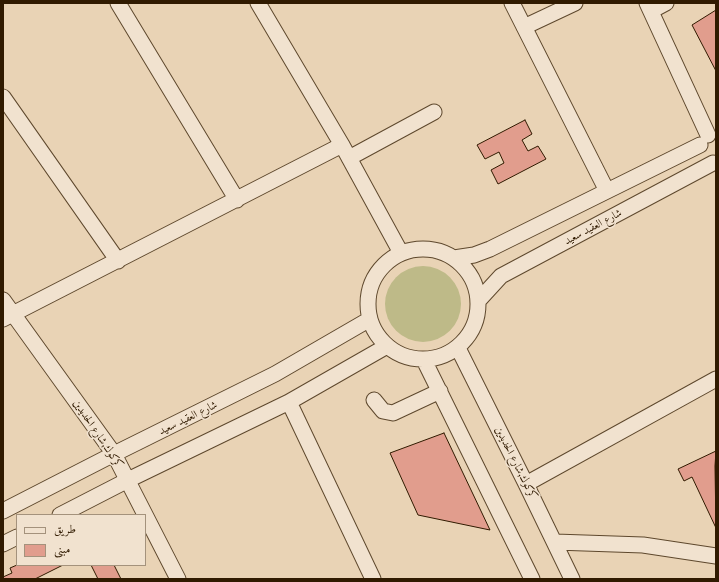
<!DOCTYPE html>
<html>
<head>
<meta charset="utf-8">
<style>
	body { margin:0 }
	#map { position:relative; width:719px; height:582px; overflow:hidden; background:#e9d3b5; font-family:"Libre Caslon Text",Amiri,serif }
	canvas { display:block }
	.frame { position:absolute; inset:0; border:4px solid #301a00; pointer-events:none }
	.legend { position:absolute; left:16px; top:514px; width:130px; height:52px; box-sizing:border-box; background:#f1e2cf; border:1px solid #a4927c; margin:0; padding:5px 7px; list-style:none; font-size:12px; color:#301a00 }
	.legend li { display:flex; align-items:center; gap:8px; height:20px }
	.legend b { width:20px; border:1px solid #a4927c }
</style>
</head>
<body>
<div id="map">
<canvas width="719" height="582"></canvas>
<div class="frame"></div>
<ul class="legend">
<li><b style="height:5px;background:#f1e2cf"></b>طريق</li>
<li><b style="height:11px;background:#e19d8d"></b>مبنى</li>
</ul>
</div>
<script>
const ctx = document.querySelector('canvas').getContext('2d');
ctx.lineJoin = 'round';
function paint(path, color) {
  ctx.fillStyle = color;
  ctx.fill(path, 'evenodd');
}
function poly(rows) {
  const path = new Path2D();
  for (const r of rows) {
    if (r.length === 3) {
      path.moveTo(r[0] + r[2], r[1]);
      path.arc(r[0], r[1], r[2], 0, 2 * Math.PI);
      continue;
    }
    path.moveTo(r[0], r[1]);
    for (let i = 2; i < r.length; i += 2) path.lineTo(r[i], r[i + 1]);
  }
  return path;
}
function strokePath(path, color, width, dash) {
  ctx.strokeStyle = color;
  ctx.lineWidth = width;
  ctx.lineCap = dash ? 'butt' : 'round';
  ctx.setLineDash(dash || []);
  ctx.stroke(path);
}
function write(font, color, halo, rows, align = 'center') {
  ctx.font = font + ' "Libre Caslon Text",Amiri,serif';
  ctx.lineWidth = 3;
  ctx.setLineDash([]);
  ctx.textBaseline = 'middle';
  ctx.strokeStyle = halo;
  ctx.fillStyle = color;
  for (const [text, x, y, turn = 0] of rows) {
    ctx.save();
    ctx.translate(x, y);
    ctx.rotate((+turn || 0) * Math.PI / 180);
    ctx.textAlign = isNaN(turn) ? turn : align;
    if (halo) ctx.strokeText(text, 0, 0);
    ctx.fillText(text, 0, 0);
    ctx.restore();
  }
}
const green = poly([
	[423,304,38]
]);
const building = poly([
	[716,10,716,71,692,25,716,10],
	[525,120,532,134,522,140,528,151,538,146,546,159,498,184,491,170,504,163,499,152,485,159,477,145,525,120],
	[444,433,490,530,418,515,390,453,444,433],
	[716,451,715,466,716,528,692,477,684,481,678,469,716,451],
	[17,565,63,565,35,579,3,579,3,577,12,573,10,568,17,565],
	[91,565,114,565,121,579,98,579,91,565]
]);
const minor = poly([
	[118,3,237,200],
	[258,3,342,145,401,253],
	[512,3,607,191],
	[647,3,708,135],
	[651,11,666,3],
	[524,27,575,3],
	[3,97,118,261],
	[349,158,434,112],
	[423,304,55],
	[454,258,474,255,490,249,700,145],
	[3,300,114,454,178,579],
	[479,300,501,276,713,163],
	[3,319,342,145],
	[458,348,526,484,572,579],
	[424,360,532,579],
	[374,400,383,411,393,413,440,391],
	[289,402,373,579],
	[526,484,716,379],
	[3,511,114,454,275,374,370,319],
	[60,515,128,480,289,402,387,346],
	[555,542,643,545,716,556],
	[3,544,17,537]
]);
const streetNames = [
	["شارع العقيد سعيد",593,227,-28],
	["شارع العقيد سعيد",188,418,-26],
	["كركوك,شارع الحديدين",98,434,56],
	["كركوك,شارع الحديدين",516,463,63]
];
paint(green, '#beba88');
paint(building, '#e19d8d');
strokePath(building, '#301a00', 1);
strokePath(minor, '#5e482d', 17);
strokePath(minor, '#f1e2cf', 15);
write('11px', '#301a00', '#f1e2cf', streetNames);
</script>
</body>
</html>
